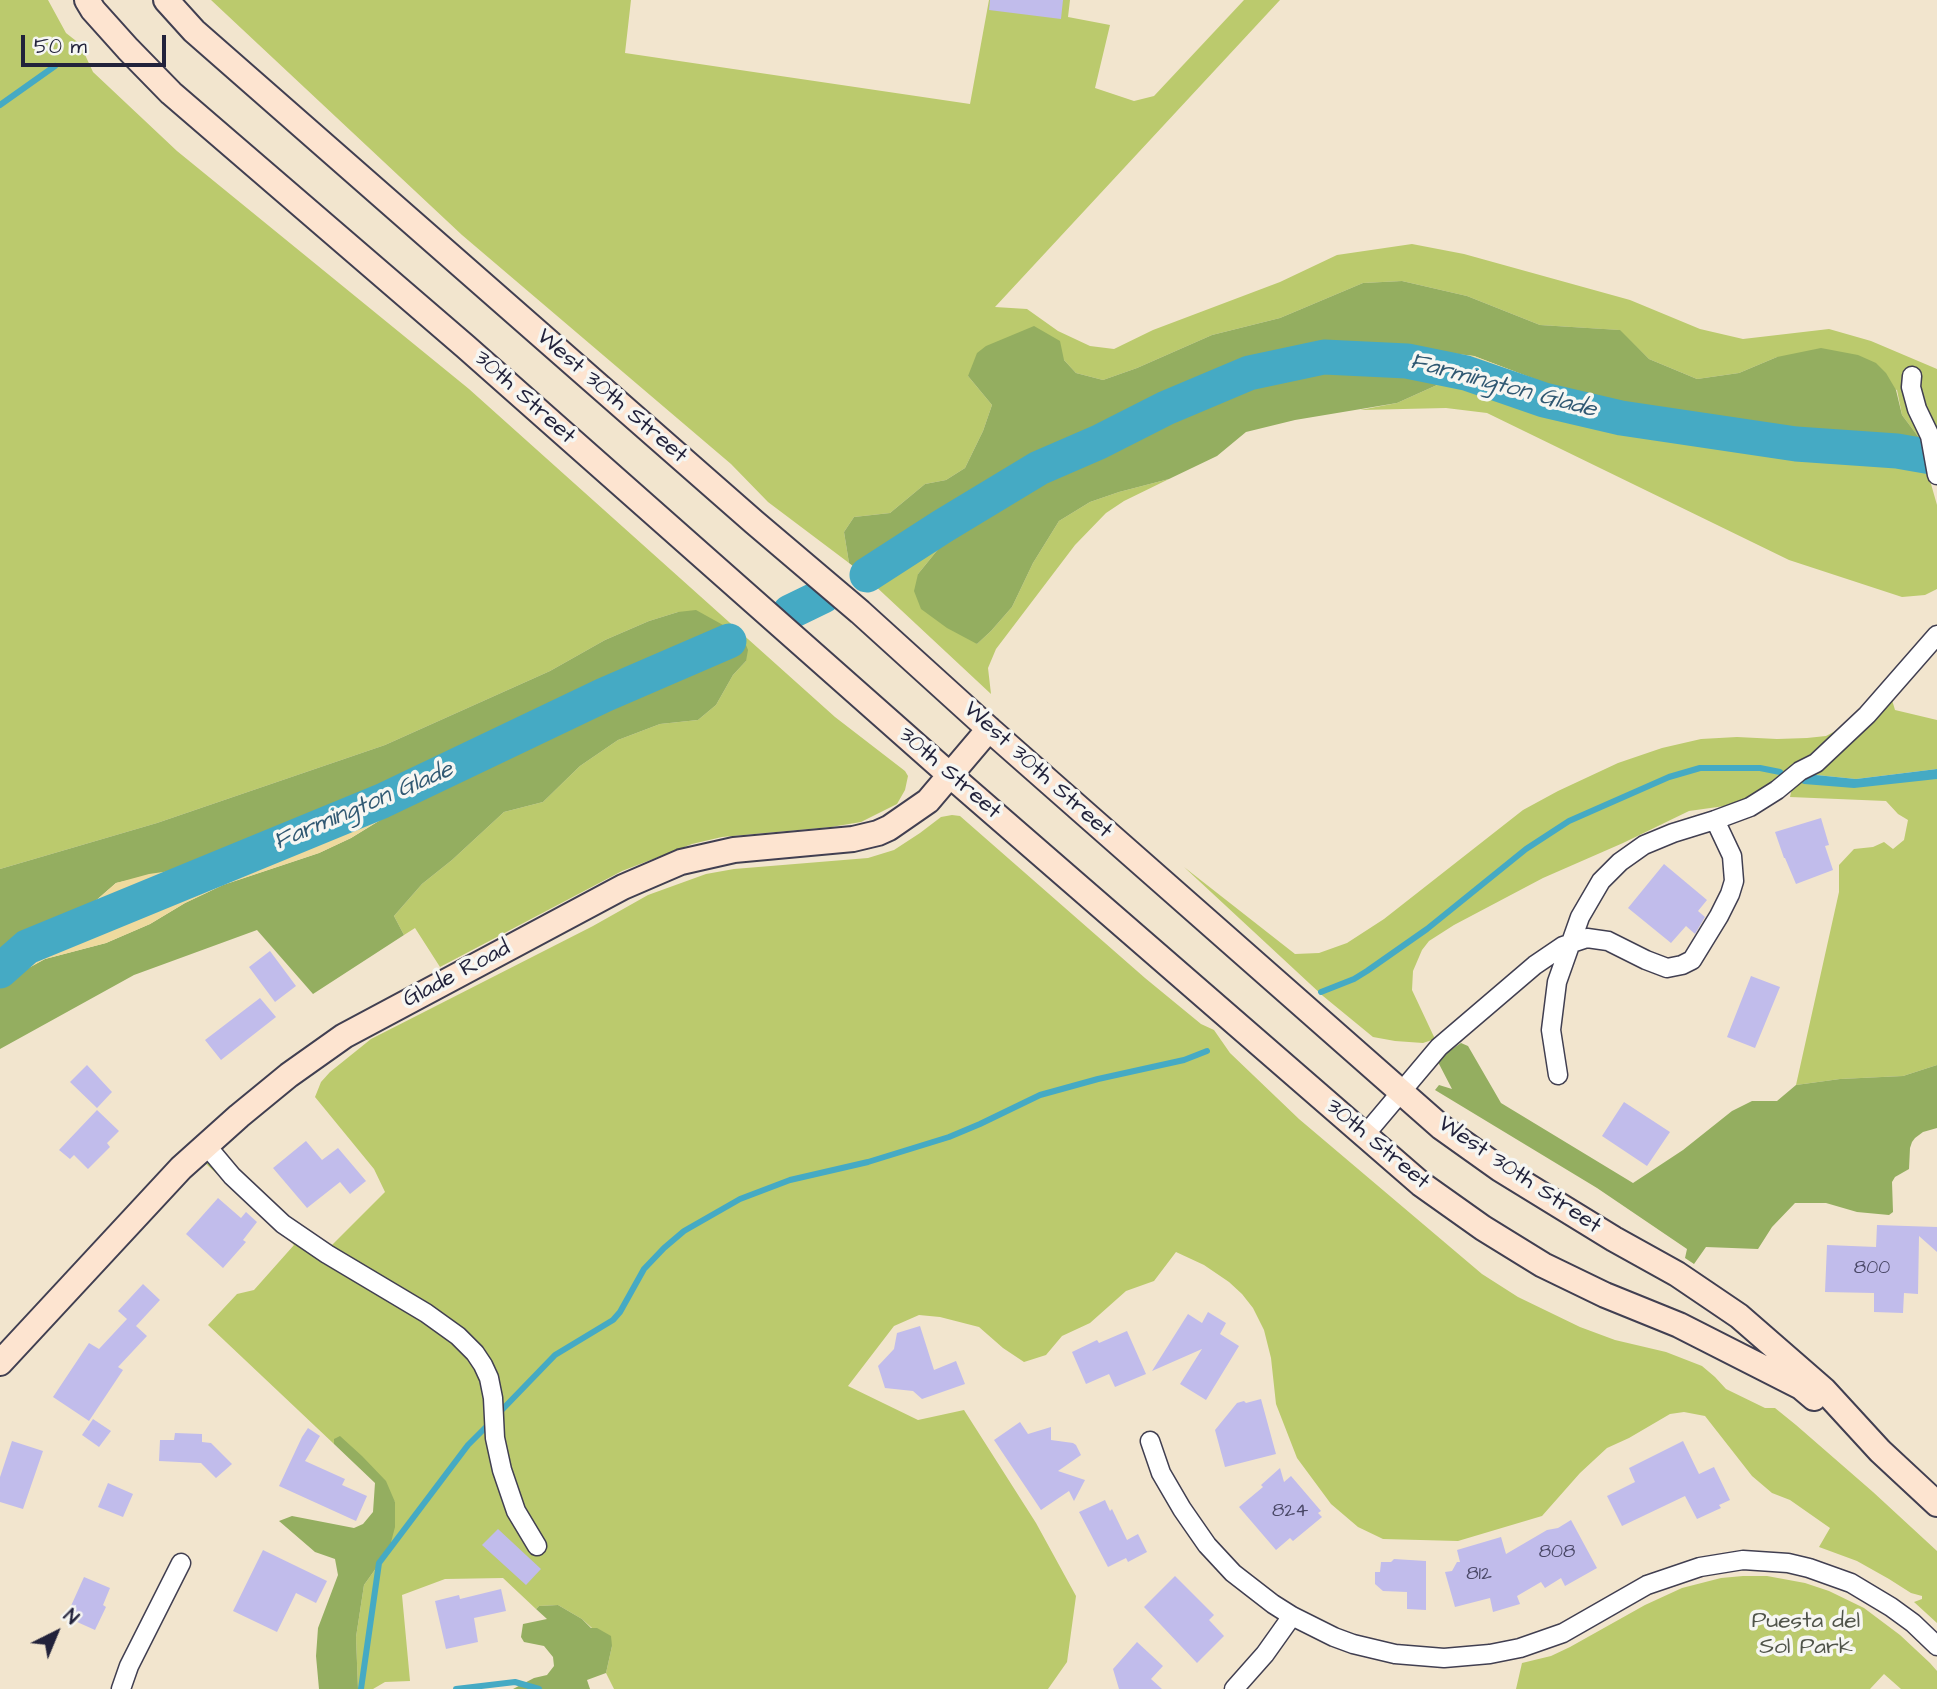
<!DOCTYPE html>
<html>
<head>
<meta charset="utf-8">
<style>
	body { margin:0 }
	#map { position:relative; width:1937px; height:1689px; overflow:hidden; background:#f2e5ce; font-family:"Architects Daughter",sans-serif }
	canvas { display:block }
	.north { position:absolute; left:21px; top:1598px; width:70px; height:70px; -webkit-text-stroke:5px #f6f6f2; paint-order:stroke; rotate:43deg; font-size:19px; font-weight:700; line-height:28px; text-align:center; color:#22223b }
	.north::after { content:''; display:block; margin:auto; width:24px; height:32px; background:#22223b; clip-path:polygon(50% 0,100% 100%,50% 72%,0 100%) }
	.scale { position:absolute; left:21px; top:35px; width:145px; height:32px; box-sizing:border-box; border:4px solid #22223b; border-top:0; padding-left:9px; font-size:21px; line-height:24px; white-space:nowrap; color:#22223b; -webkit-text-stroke:5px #f6f6f2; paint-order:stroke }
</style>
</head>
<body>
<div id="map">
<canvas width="1937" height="1689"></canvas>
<div class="north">N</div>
<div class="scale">50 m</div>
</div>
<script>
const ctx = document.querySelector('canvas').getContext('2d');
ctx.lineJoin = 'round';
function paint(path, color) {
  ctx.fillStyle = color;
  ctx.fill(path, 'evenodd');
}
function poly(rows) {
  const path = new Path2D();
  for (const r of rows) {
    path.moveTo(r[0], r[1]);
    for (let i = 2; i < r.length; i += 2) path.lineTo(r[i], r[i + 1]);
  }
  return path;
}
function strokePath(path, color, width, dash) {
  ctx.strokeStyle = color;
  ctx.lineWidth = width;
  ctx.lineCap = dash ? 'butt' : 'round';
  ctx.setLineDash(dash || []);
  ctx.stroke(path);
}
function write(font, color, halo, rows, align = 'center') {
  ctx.font = font + ' "Architects Daughter",sans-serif';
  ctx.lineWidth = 7;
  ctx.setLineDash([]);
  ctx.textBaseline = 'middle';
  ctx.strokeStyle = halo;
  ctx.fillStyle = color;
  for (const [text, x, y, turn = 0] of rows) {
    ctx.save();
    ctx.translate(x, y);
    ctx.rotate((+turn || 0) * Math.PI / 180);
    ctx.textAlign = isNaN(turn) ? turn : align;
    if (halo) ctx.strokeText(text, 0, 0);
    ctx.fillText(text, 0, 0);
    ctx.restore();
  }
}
const green = poly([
	[0,0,48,0,66,33,80,44,93,72,177,151,469,389,835,717,905,771,908,776,905,790,897,804,861,822,831,827,722,837,692,844,622,871,440,967,415,928,404,935,394,916,422,884,452,860,504,812,543,802,580,766,618,740,660,724,698,720,716,705,733,675,746,661,678,612,649,621,605,640,550,671,385,745,157,823,0,869],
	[211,0,631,0,625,53,970,104,989,0,1070,0,1068,17,1110,25,1095,88,1134,101,1154,96,1244,0,1280,0,995,307,1027,309,1058,331,1090,346,1114,349,1153,330,1280,282,1337,255,1412,244,1464,254,1630,300,1700,329,1743,339,1829,329,1871,341,1937,369,1937,444,1923,443,1902,415,1897,390,1777,357,1739,373,1697,379,1649,359,1619,330,1540,325,1467,296,1402,281,1363,283,1280,318,1212,335,1137,368,1103,380,1076,373,1064,360,968,376,992,405,983,431,965,468,946,480,925,484,890,513,854,517,844,532,849,563,768,502,731,464,462,235],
	[1457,376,1606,427,1654,433,1728,446,1771,449,1840,457,1927,470,1937,505,1937,589,1925,595,1902,597,1789,560,1487,413,1446,408,1360,410,1397,403],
	[1169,479,1124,501,1106,513,1075,545,996,649,988,668,991,694,871,582,948,537,918,574,977,644,991,631,1012,607,1033,563,1059,521,1090,502,1119,492],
	[1892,700,1895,710,1937,720,1937,769,1856,779,1806,774,1824,764],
	[1841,728,1825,749,1768,788,1739,804,1689,811,1623,843,1543,878,1454,925,1429,941,1422,950,1413,971,1412,990,1435,1039,1423,1043,1395,1041,1373,1037,1323,996,1184,867,1295,954,1319,953,1347,943,1384,919,1523,810,1558,791,1618,763,1662,748,1701,739,1737,737,1777,739,1807,738,1826,736],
	[1937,779,1937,1065,1903,1076,1840,1079,1796,1085,1839,892,1839,865,1854,849,1873,847,1884,842,1893,849,1904,840,1908,820,1898,814,1886,801,1790,797,1792,788,1797,781],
	[952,815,960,816,1145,978,1201,1024,1214,1030,1230,1053,1299,1119,1482,1274,1518,1297,1580,1327,1615,1340,1666,1352,1702,1366,1715,1377,1726,1389,1765,1408,1775,1408,1796,1425,1873,1492,1937,1551,1937,1623,1914,1602,1922,1599,1922,1596,1911,1593,1889,1579,1857,1561,1819,1547,1830,1528,1790,1500,1772,1493,1752,1476,1705,1416,1684,1412,1670,1414,1629,1438,1607,1448,1580,1473,1542,1516,1458,1541,1383,1539,1358,1527,1331,1504,1297,1458,1276,1404,1271,1358,1264,1330,1253,1308,1242,1294,1229,1282,1204,1265,1176,1252,1154,1281,1126,1291,1090,1323,1062,1336,1046,1355,1024,1362,1003,1348,979,1327,940,1317,919,1315,894,1326,848,1386,918,1420,964,1410,1036,1523,1076,1596,1067,1662,1048,1689,614,1689,606,1673,612,1646,582,1619,558,1605,539,1606,536,1609,503,1578,445,1579,402,1595,410,1681,385,1682,373,1689,358,1689,356,1637,364,1585,389,1550,395,1502,334,1439,334,1444,208,1325,237,1294,254,1290,294,1245,204,1162,218,1150,290,1221,329,1248,385,1192,374,1169,315,1097,321,1082,330,1072,371,1039,593,926,648,895,706,874,734,869,868,858,894,850,920,833,941,817],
	[1743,1576,1767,1576,1805,1583,1829,1591,1864,1608,1900,1635,1930,1663,1937,1671,1937,1689,1901,1689,1884,1674,1870,1689,1516,1689,1522,1663,1551,1656,1570,1647,1645,1605,1682,1588,1721,1578]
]);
const forest = poly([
	[1402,281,1467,296,1540,325,1620,330,1649,359,1697,379,1739,373,1777,357,1821,348,1858,355,1876,363,1886,373,1896,390,1902,415,1923,443,1846,436,1802,436,1739,424,1655,417,1611,408,1474,356,1346,344,1311,351,1167,392,1120,419,1016,473,966,507,878,557,862,573,849,563,844,532,854,517,890,513,925,484,946,480,965,468,983,431,992,405,968,376,977,353,986,346,1034,326,1060,341,1064,360,1076,373,1103,380,1137,368,1212,335,1280,318,1363,283],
	[1333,365,1418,370,1457,376,1397,403,1295,420,1246,432,1217,456,1169,479,1119,492,1090,502,1059,521,1033,563,1012,607,991,631,977,644,947,628,921,609,914,591,918,574,948,537,978,515,1038,478,1159,426,1212,399,1307,366],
	[696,610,732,630,744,640,748,650,746,661,733,675,716,705,698,720,660,724,618,740,580,766,543,802,504,812,452,860,422,884,394,916,404,935,313,994,257,930,134,975,0,1049,0,984,4,981,45,959,106,943,150,924,185,903,223,885,319,853,351,838,444,781,596,707,709,659,721,652,728,641,689,647,558,705,328,818,263,844,198,867,172,871,116,883,85,910,30,936,17,945,0,963,0,869,157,823,385,745,550,671,605,640,649,621,678,612],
	[1461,1043,1468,1046,1501,1103,1633,1183,1683,1150,1732,1111,1752,1101,1777,1101,1796,1085,1840,1079,1903,1076,1937,1065,1937,1128,1923,1132,1915,1138,1912,1142,1910,1148,1909,1169,1895,1177,1892,1182,1893,1212,1889,1215,1857,1212,1826,1203,1795,1203,1772,1227,1758,1249,1706,1247,1694,1264,1685,1258,1687,1249,1597,1188,1435,1090,1439,1085,1452,1089,1438,1062,1445,1054],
	[340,1436,362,1456,386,1481,395,1502,395,1527,389,1550,364,1585,356,1637,358,1689,319,1689,316,1656,318,1628,338,1575,335,1559,315,1552,279,1521,292,1516,354,1528,363,1524,373,1512,375,1483,334,1444,334,1439],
	[558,1605,582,1619,591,1628,597,1628,611,1636,612,1646,606,1673,587,1680,590,1689,513,1689,534,1678,547,1675,554,1666,553,1657,544,1646,524,1642,521,1637,523,1624,547,1619,536,1609,539,1606]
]);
const sand = poly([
	[1346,344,1419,349,1474,356,1611,408,1655,417,1739,424,1802,436,1846,436,1937,444,1937,471,1895,467,1840,457,1771,449,1728,446,1654,433,1606,427,1515,401,1486,387,1457,376,1362,365,1307,366,1212,399,1159,426,1038,478,978,515,948,537,871,582,862,573,878,557,966,507,1016,473,1120,419,1167,393,1256,358],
	[716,639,729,641,721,652,709,659,596,707,444,781,351,838,319,853,223,885,185,903,150,924,106,943,45,959,0,984,0,963,17,945,30,936,85,910,116,883,149,874,198,867,229,857,328,818,558,705,690,647]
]);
const water = poly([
	[1937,769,1937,779,1854,788,1804,784,1797,781,1806,774,1856,779]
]);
const stream = poly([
	[0,105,55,66],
	[1321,992,1354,979,1367,971,1427,929,1526,849,1569,821,1669,777,1700,768,1760,768,1780,772],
	[497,1415,555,1355,613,1320,620,1312,644,1269,664,1248,684,1231,740,1199,790,1180,868,1162,949,1137,980,1124,1040,1095,1098,1079,1184,1060,1207,1051],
	[361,1689,379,1563,468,1445,490,1423],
	[456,1689,515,1682,539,1689]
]);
const river = poly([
	[867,575,943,526,1039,468,1099,442,1166,408,1249,373,1324,357,1407,361,1466,373,1544,400,1621,418,1796,444,1897,451,1937,458],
	[790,612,823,596],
	[0,971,27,947,382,801,604,695,729,641]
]);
const building = poly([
	[990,0,1063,0,1061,19,989,10],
	[1821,818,1829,845,1825,846,1833,870,1796,884,1785,858,1784,858,1775,832],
	[1664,864,1707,900,1698,911,1705,917,1695,934,1686,926,1671,943,1628,908],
	[270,951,296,986,275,1002,249,967],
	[1751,976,1780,987,1755,1048,1727,1037],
	[260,998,276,1017,221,1060,205,1040],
	[87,1065,112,1092,97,1108,70,1082],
	[1624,1102,1670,1132,1647,1166,1602,1136],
	[97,1110,119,1131,107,1143,110,1147,88,1169,74,1155,70,1159,59,1150],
	[306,1141,322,1160,338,1148,366,1181,350,1194,340,1182,307,1208,273,1168],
	[218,1198,241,1218,246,1212,257,1222,243,1240,246,1242,223,1268,186,1234],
	[1877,1225,1937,1227,1937,1252,1919,1236,1918,1294,1904,1293,1903,1313,1874,1312,1874,1293,1825,1292,1827,1245,1876,1247],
	[143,1284,160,1300,136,1326,147,1336,118,1367,123,1370,89,1421,53,1397,89,1343,99,1349,127,1319,118,1311],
	[1208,1312,1226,1323,1220,1334,1239,1346,1206,1400,1180,1384,1202,1349,1152,1371,1188,1314,1202,1323],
	[920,1326,934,1370,956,1361,965,1384,922,1399,913,1391,885,1388,878,1366,894,1349,897,1333],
	[1127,1331,1146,1374,1115,1387,1109,1374,1086,1384,1072,1352,1097,1340,1099,1343],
	[1261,1399,1276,1454,1225,1467,1215,1430,1237,1403,1244,1401,1246,1403],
	[93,1419,111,1431,99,1447,82,1435],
	[1020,1422,1028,1434,1051,1427,1051,1440,1073,1443,1076,1445,1081,1455,1058,1471,1085,1480,1074,1501,1069,1491,1041,1510,1031,1495,994,1440],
	[308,1428,320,1436,305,1461,345,1479,342,1485,367,1496,356,1521,279,1486,302,1437],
	[175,1433,202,1434,202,1442,211,1443,232,1464,216,1478,201,1463,159,1461,160,1440,174,1440],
	[12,1441,43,1451,23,1509,0,1502,0,1477],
	[1683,1441,1699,1474,1714,1467,1730,1500,1719,1505,1721,1508,1697,1519,1685,1496,1622,1526,1607,1496,1635,1482,1629,1468],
	[1280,1468,1284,1482,1291,1476,1321,1511,1318,1513,1322,1517,1293,1541,1290,1538,1276,1550,1239,1507,1263,1487,1261,1485],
	[108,1483,133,1494,123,1517,98,1507],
	[1105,1500,1110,1511,1112,1509,1127,1540,1138,1534,1147,1552,1128,1562,1126,1558,1108,1567,1079,1512],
	[1571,1520,1597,1568,1565,1586,1561,1578,1545,1588,1541,1582,1517,1596,1520,1604,1493,1612,1490,1598,1455,1607,1445,1572,1452,1571,1457,1562,1460,1562,1457,1550,1501,1537,1506,1554,1547,1530,1558,1528],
	[498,1529,541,1569,526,1585,482,1545],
	[263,1550,327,1581,316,1603,296,1593,277,1632,233,1611],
	[1394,1559,1426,1561,1426,1610,1407,1609,1407,1592,1383,1591,1375,1584,1375,1572,1380,1572,1381,1562,1391,1562],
	[1175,1576,1214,1615,1209,1620,1224,1636,1197,1663,1144,1607],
	[84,1577,110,1588,103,1605,106,1607,95,1630,66,1617],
	[501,1589,506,1611,474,1618,478,1642,446,1649,435,1601,459,1595,460,1599],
	[1137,1642,1163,1666,1151,1679,1162,1689,1119,1689,1113,1669]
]);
const street = poly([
	[1912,376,1911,387,1917,409,1930,436,1937,475],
	[1558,1075,1551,1030,1557,982,1580,917,1601,881,1620,862,1644,845,1673,833,1715,820,1750,807,1777,790,1800,771,1816,763,1867,715,1937,635],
	[1364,1136,1439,1047,1535,965,1563,946,1587,938,1608,941,1646,960,1667,968,1682,965,1692,960,1719,916,1730,894,1734,881,1732,856,1715,820],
	[206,1145,232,1176,283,1224,327,1254,426,1313,458,1336,475,1353,483,1365,489,1378,493,1398,495,1438,502,1470,516,1511,537,1546],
	[1150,1441,1161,1473,1182,1509,1207,1545,1233,1573,1273,1604,1292,1616,1334,1637,1353,1644,1395,1654,1444,1658,1490,1654,1520,1648,1563,1633,1647,1585,1700,1567,1743,1560,1788,1563,1809,1568,1851,1583,1891,1607,1913,1623,1937,1646],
	[121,1689,129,1666,181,1563],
	[1234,1689,1265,1654,1292,1616]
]);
const secondary = poly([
	[87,0,93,10,128,49,171,93,466,347,951,776,1421,1184,1483,1228,1543,1265,1605,1295,1679,1325,1801,1387,1814,1398],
	[166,0,194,31,754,522,860,612,989,729,1441,1127,1500,1169,1614,1239,1677,1274,1739,1316,1824,1390,1880,1451,1937,1504],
	[0,1363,181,1168,239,1116,289,1075,344,1036,623,887,681,862,734,850,853,839,878,833,889,828,928,801,989,729]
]);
const numberNames = [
	["800",1872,1269],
	["824",1290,1512],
	["808",1557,1553],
	["812",1479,1575]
];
const streetNames = [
	["West 30th Street",611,397,41],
	["30th Street",524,398,42],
	["West 30th Street",1037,771,42],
	["30th Street",949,774,41],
	["Glade Road",457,975,-28],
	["30th Street",1377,1145,40],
	["West 30th Street",1519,1176,34]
];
const parkNames = [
	["Puesta del",1806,1622],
	["Sol Park",1806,1648]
];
const waterNames = [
	["Farmington Glade",1503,387,15],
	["Farmington Glade",364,807,-23]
];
paint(green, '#bbca6d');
paint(forest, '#94ae60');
paint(sand, '#eeda9e');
paint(water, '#45aac4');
strokePath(stream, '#45aac4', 6);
strokePath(river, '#45aac4', 35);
paint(building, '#c1bceb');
strokePath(street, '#413f51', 21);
strokePath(secondary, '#413f51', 28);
strokePath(street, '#fff', 18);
strokePath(secondary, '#fde4d0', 24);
write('19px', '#4a4867', null, numberNames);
write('23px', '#22223b', '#f6f6f2', streetNames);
write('23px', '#50544a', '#f6f6f2', parkNames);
write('italic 24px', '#305872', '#f6f6f2', waterNames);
</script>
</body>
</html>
